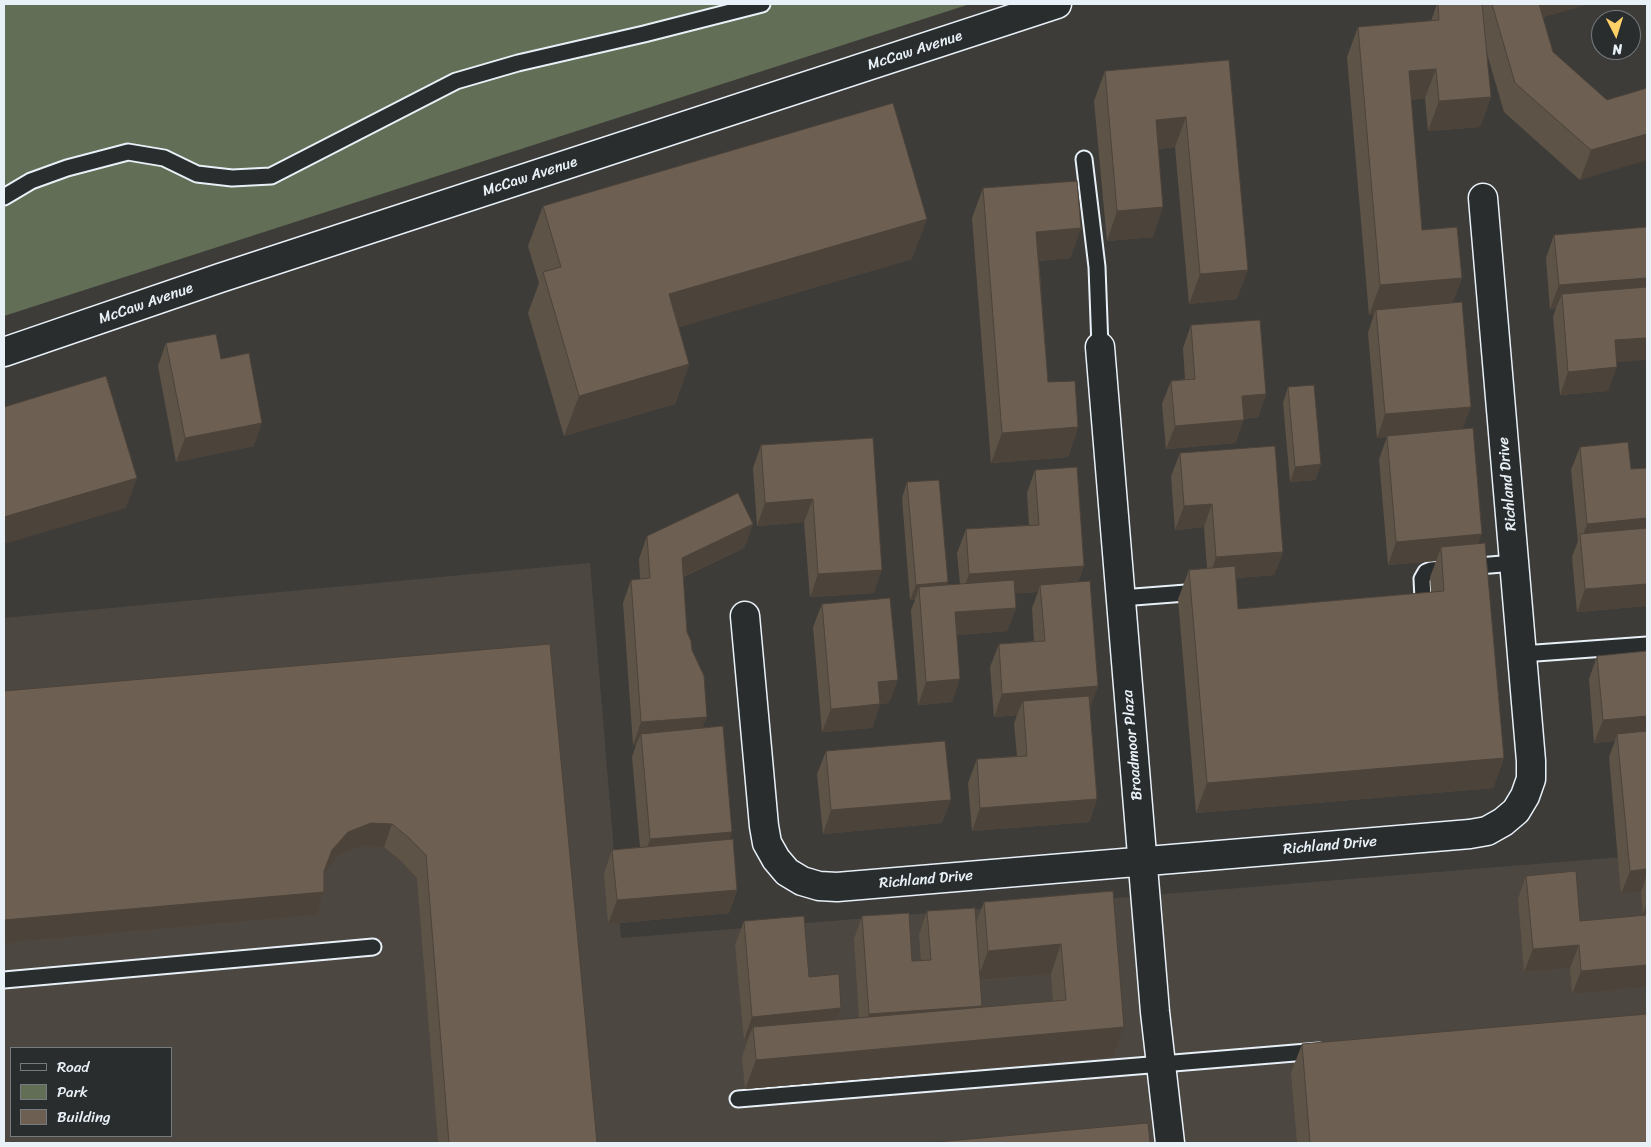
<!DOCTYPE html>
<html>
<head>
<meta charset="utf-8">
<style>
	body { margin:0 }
	#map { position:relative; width:1651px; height:1147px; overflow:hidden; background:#3e3c39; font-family:Sriracha,sans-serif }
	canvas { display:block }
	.frame { position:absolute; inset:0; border:5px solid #e8f1f8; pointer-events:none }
	.legend { position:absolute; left:10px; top:1047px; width:162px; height:90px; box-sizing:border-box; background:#2a2d2e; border:1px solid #767b7f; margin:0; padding:6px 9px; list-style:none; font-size:15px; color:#e8f1f8 }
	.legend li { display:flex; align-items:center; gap:10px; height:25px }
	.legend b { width:25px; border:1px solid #767b7f }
	.north { position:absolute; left:1591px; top:10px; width:50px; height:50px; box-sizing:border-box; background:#2a2d2e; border:1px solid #767b7f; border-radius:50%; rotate:175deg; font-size:14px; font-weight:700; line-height:20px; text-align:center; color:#e8f1f8 }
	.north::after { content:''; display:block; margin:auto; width:18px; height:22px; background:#ffd166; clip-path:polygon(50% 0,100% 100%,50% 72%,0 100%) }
</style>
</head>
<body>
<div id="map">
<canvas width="1651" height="1147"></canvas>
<div class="frame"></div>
<ul class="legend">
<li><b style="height:6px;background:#2a2d2e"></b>Road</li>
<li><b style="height:14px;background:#626e56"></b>Park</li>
<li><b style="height:14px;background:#6d6053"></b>Building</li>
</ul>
<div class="north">N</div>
</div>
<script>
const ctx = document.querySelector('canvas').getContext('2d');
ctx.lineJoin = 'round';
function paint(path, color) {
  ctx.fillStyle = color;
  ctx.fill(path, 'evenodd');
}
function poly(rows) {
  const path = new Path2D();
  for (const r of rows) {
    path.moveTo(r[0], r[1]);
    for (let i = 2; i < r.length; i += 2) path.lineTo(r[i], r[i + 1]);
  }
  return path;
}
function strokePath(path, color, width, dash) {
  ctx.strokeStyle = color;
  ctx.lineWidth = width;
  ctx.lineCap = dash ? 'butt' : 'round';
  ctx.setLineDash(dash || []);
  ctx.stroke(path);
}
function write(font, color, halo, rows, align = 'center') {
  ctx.font = font + ' Sriracha,sans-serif';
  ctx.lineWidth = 4.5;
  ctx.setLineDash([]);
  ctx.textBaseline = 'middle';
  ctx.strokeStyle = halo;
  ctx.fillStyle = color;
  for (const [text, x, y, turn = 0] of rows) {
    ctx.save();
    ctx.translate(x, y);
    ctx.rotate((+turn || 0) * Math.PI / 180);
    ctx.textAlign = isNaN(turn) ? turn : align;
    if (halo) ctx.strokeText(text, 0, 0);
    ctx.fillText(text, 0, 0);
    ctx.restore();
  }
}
const built = poly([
	[590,563,621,938,1647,855,1647,1143,4,1143,4,618],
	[11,1048,171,1048,171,1136,11,1136]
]);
const green = poly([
	[4,4,970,4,4,316]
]);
const service = poly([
	[1084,159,1097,267,1100,347],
	[4,197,31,181,67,168,128,152,164,158,197,174,232,178,271,176,456,81,518,63,644,34,762,4],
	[1121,598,1199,592],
	[1413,608,1421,604,1423,599,1422,579,1426,572,1431,570,1514,563],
	[1522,654,1647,645],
	[4,980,373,947],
	[738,1099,1319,1051]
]);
const minor = poly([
	[1100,347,1155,1012,1170,1143],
	[4,352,220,278,1057,4],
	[745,616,764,826,767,843,776,859,787,872,802,881,819,886,837,887,1470,834,1487,831,1503,822,1516,811,1525,796,1531,779,1531,761,1483,198]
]);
const wall = poly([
	[1437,4,1588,4,1543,17,1553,52,1607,100,1647,88,1580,180,1504,112,1486,50,1491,97,1480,127,1428,131,1425,98,1411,100,1422,230,1462,278,1452,303,1463,429,1478,544,1504,758,1493,788,1196,813,1178,599,1189,570,1207,568,1204,527,1175,530,1171,476,1180,453,1283,552,1274,575,1236,578,1238,609,1431,592,1430,577,1436,561,1388,565,1379,459,1387,437,1377,438,1368,333,1374,314,1369,315,1347,57,1358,27,1431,21],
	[1229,60,1237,299,1189,304,1175,147,1158,149,1153,237,1107,241,1094,101,1105,71],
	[983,188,1081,228,1070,258,1039,261,1048,382,1078,427,1068,457,991,463,972,218],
	[543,206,912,259,679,327,689,364,675,404,564,436,528,313,539,283,528,246],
	[1554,235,1616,363,1608,391,1560,395,1553,317,1556,308,1550,309,1546,258],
	[1191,325,1266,394,1258,417,1244,419,1235,443,1166,449,1162,404,1171,381,1185,379,1183,348],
	[166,343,221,359,254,446,176,462,158,366],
	[1288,387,1321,464,1315,480,1290,482,1283,403],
	[873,438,874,593,810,597,804,522,757,526,753,468,761,445],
	[1580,447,1631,469,1647,468,1647,606,1577,612,1572,557,1578,541,1571,470],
	[1035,470,1084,566,1078,582,1098,686,1090,707,1097,799,1089,822,972,831,968,783,977,759,1017,756,1014,724,1017,715,994,717,990,667,999,644,1034,641,1032,608,1038,592,1015,593,1016,608,1007,631,957,635,952,702,918,705,911,610,915,600,910,600,902,498,907,482,948,582,947,585,960,584,957,553,966,529,1029,525,1027,493],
	[753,524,744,548,683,577,687,632,692,650,703,728,730,840,737,890,729,913,608,924,604,873,612,850,640,847,632,757,636,745,633,745,623,603,631,580,640,579,639,559,647,536],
	[822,604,889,703,880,704,872,728,822,732,813,627],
	[550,644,597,1143,438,1143,417,878,401,861,384,847,363,846,339,855,324,872,324,892,316,915,4,943],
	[1647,651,1647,987,1572,994,1570,968,1524,972,1518,899,1526,876,1580,921,1643,915,1641,892,1621,894,1609,757,1615,741,1594,743,1589,679,1597,656],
	[826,751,942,823,823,834,817,774],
	[1113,891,1124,1027,1114,1057,745,1089,742,1057,748,1039,744,1040,735,945,744,921,809,977,841,1008,837,1020,859,1018,854,939,862,916,912,961,921,961,919,935,927,911,976,923,984,902],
	[1051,974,1053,1001,982,1007,980,980],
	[1302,1044,1647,1143,1297,1143,1291,1073]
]);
const shadedWall = poly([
	[1532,4,1588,4,1525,22],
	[1436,69,1425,98,1398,101,1409,71],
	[1491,97,1480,127,1428,131,1439,101],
	[1186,117,1175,147,1145,150,1156,120],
	[1647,134,1647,160,1580,180,1591,150],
	[1163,207,1153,237,1107,241,1117,211],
	[927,219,912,259,655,334,669,294],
	[1081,228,1070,258,1026,262,1036,232],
	[1248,270,1237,299,1189,304,1200,274],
	[1462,278,1451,307,1376,310,1374,314,1369,315,1380,285],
	[1647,278,1647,300,1562,294,1556,308,1550,309,1559,285],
	[1647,338,1647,360,1606,363,1615,340],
	[689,364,675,404,564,436,579,396],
	[1617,367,1608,391,1560,395,1568,372],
	[1266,394,1258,417,1233,420,1242,396],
	[1471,407,1462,430,1377,438,1385,414],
	[1244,420,1235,443,1166,449,1175,426],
	[262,423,254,446,176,462,185,438],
	[1078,427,1068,457,991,463,1002,433],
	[1321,464,1315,480,1290,482,1295,467],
	[137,478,126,508,4,544,4,517],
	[813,499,804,522,757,526,765,503],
	[1212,504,1204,527,1175,530,1184,506],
	[1647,518,1647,541,1581,540,1587,524],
	[753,524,744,548,673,581,682,558],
	[1482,534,1473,557,1441,547,1436,561,1388,565,1396,542],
	[1283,552,1274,575,1208,580,1216,557],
	[1084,566,1076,589,1040,585,1038,592,961,597,969,574],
	[882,570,874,593,810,597,818,574],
	[948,582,942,598,919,587,915,600,910,600,916,585],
	[1647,584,1647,606,1577,612,1585,589],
	[1016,608,1007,631,947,636,955,612],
	[960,679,952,702,918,705,926,682],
	[898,680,889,703,870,705,878,682],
	[1098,686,1089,710,1023,701,1017,715,994,717,1002,694],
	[880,704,872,728,822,732,831,709],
	[1647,716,1647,738,1617,734,1615,741,1594,743,1603,720],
	[707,717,698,740,641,734,636,745,633,745,641,722],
	[1504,758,1493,788,1196,813,1207,783],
	[1097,799,1089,822,972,831,980,808],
	[951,800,942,823,823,834,831,810],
	[371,823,392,824,384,847,363,846,339,855,324,873,332,850,348,832],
	[732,832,724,855,641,863,650,839],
	[1647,869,1647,874,1641,892,1621,894,1630,871],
	[737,890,729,913,608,924,617,900],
	[324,892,316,915,4,943,4,920],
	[1647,902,1647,915,1643,915],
	[1061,944,1051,974,977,980,988,951],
	[1579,945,1570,968,1524,972,1533,949],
	[1647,965,1647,987,1572,994,1581,971],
	[982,1006,974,1029,861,1037,869,1014],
	[841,1008,833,1031,753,1027,748,1039,744,1040,752,1017],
	[1124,1027,1114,1057,745,1089,756,1060]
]);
const building = poly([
	[1438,4,1482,4,1491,97,1439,101,1436,69,1409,71,1422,230,1457,227,1462,278,1380,285,1358,27,1439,20,1438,4],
	[1492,4,1539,4,1553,52,1607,100,1647,88,1647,134,1591,150,1515,83,1492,4],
	[1229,60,1248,270,1200,274,1186,117,1156,120,1163,207,1117,211,1105,71,1229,60],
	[893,103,927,219,669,294,689,364,579,396,543,272,561,267,543,206,893,103],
	[1077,181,1081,228,1036,232,1048,382,1075,381,1078,427,1002,433,983,188,1077,181],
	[1647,227,1647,278,1559,285,1554,235,1647,227],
	[1647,287,1647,338,1615,340,1617,367,1568,372,1562,294,1647,287],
	[1462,302,1471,407,1385,414,1376,310,1462,302],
	[1260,320,1266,394,1242,396,1244,420,1175,426,1171,381,1195,379,1191,325,1260,320],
	[216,334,221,359,249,353,262,423,185,438,166,343,216,334],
	[106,376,137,478,4,517,4,407,106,376],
	[1314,385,1321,464,1295,467,1288,387,1314,385],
	[1473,428,1482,534,1396,542,1387,436,1473,428],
	[873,438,882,570,818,574,813,499,765,503,761,445,873,438],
	[1628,442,1631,469,1647,468,1647,518,1587,524,1580,447,1628,442],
	[1275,446,1283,552,1216,557,1212,504,1184,506,1180,453,1275,446],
	[1077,467,1084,566,969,574,966,529,1039,525,1035,470,1077,467],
	[939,480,948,582,916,585,907,482,939,480],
	[738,493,753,524,682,558,687,632,691,641,692,650,704,676,707,717,641,722,631,580,650,578,647,536,738,493],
	[1647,528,1647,584,1585,589,1580,534,1647,528],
	[1485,543,1504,758,1207,783,1189,570,1235,566,1238,609,1444,591,1441,547,1485,543],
	[1014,580,1016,608,955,612,960,679,926,682,919,587,1014,580],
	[1090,581,1098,686,1002,694,999,644,1045,641,1040,585,1090,581],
	[890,598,898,680,878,682,880,704,831,709,822,604,890,598],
	[550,644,597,1143,449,1143,426,855,409,838,392,824,371,823,348,832,332,850,324,871,324,892,4,920,4,691,550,644],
	[1647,651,1647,716,1603,720,1597,656,1647,651],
	[1089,696,1097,799,980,808,977,759,1027,756,1023,701,1089,696],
	[723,726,732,832,650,839,641,734,723,726],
	[1647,731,1647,869,1630,871,1617,734,1647,731],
	[945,741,951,800,831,810,826,751,945,741],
	[733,839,737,890,617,900,612,850,733,839],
	[1576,871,1580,921,1647,915,1647,965,1581,971,1579,945,1533,949,1526,876,1576,871],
	[1113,891,1124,1027,756,1060,753,1027,1066,1000,1061,944,988,951,984,902,1113,891],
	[975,908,982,1006,869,1014,862,916,909,913,912,961,931,960,927,911,975,908],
	[804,916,809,977,839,974,841,1008,752,1017,744,921,804,916],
	[1647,1014,1647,1143,1310,1143,1302,1044,1647,1014],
	[1148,1123,1150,1143,926,1143,1148,1123]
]);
const streetNames = [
	["McCaw Avenue",915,51,-18],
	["McCaw Avenue",530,177,-18],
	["McCaw Avenue",146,304,-19],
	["Richland Drive",1508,484,-95],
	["Broadmoor Plaza",1133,745,-95],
	["Richland Drive",1330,846,-5],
	["Richland Drive",926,880,-5]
];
paint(built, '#4c4741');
paint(green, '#626e56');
strokePath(service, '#e8f1f8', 19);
strokePath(minor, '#e8f1f8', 31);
strokePath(service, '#2a2d2e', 15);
strokePath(minor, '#2a2d2e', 28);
paint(wall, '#5e5347');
paint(shadedWall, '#4c433a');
paint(building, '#6d6053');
strokePath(building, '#4c433a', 1);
write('15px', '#e8f1f8', '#2a2d2e', streetNames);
</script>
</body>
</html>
